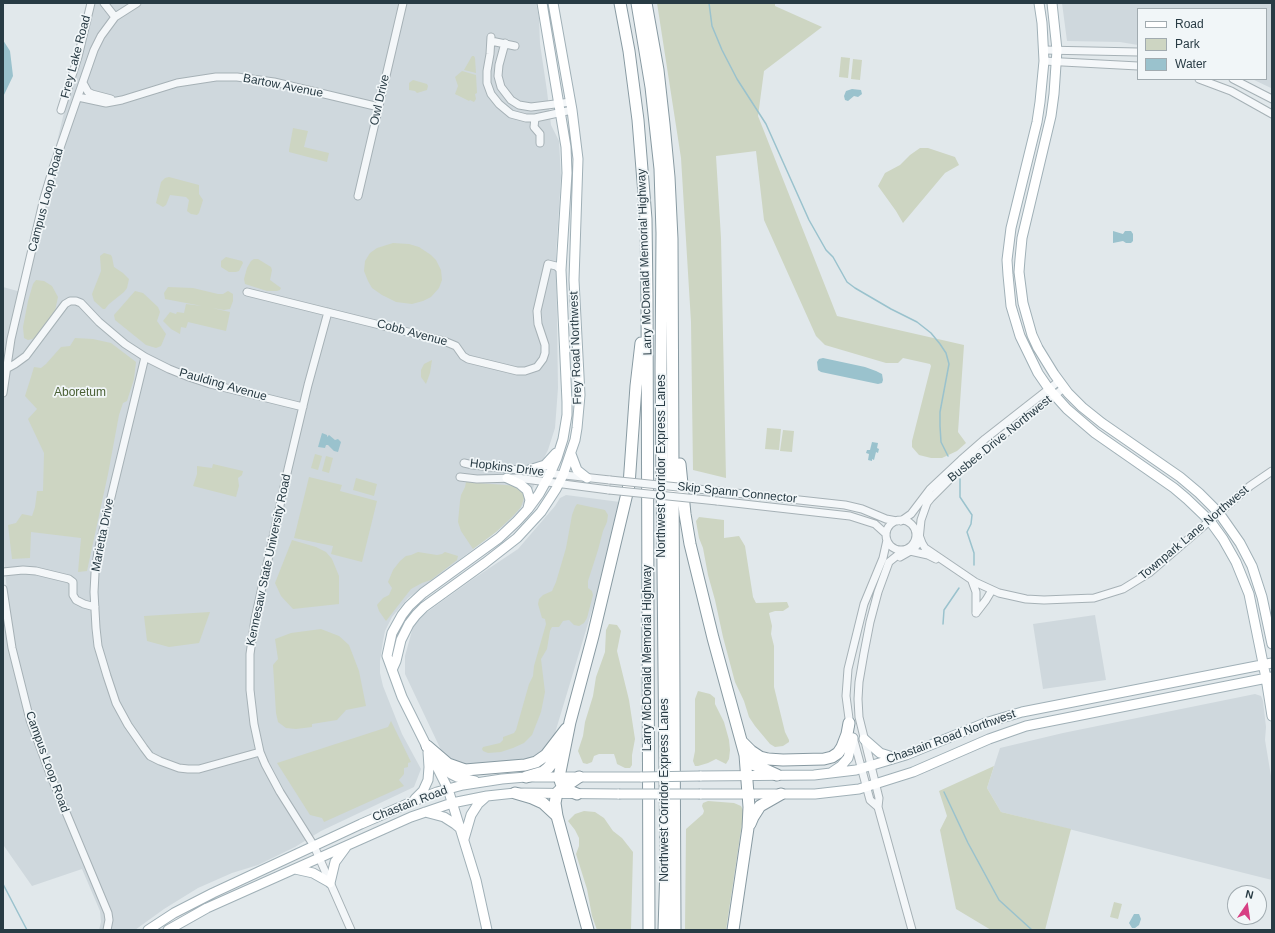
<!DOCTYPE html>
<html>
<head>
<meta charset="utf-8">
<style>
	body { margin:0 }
	#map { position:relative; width:1275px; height:933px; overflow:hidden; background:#e1e8eb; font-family:Helvetica,sans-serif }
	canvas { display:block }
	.frame { position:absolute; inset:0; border:4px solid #283b44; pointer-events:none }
	.legend { position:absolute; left:1137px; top:8px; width:130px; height:72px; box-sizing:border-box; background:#f1f6f8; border:1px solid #a1abb0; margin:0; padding:5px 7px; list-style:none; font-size:12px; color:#283b44 }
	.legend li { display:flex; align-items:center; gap:8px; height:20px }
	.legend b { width:20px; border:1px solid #a1abb0 }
	.north { position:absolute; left:1227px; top:885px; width:40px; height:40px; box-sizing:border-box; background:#f1f6f8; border:1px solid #a1abb0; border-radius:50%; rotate:13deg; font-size:11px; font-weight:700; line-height:16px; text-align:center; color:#283b44 }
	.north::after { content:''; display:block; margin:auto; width:14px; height:18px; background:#d73f84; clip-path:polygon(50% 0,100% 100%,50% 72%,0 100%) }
</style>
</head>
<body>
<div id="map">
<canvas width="1275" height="933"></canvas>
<div class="frame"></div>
<ul class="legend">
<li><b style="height:5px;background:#fff"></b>Road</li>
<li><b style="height:11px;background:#cdd5c2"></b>Park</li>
<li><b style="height:11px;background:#9ac2cd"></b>Water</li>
</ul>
<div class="north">N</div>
</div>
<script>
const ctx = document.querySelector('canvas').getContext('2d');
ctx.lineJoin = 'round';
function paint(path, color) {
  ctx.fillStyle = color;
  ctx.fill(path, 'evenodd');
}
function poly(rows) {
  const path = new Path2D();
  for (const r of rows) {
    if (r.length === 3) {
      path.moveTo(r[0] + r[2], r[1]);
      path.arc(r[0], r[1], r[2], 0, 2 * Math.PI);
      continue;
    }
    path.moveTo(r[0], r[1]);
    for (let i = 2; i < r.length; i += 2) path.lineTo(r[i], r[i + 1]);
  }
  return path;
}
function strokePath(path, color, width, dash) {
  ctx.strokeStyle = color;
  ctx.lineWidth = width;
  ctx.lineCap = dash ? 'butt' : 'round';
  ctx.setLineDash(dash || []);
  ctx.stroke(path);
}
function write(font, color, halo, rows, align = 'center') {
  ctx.font = font + ' Helvetica,sans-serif';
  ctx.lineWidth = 3.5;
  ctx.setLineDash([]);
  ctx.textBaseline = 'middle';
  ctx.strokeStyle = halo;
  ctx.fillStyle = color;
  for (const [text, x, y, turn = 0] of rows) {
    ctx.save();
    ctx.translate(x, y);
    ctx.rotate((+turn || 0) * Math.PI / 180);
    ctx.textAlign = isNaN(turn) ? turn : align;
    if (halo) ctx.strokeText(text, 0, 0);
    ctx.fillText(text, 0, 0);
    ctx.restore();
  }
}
const built = poly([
	[95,3,536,3,539,18,540,44,547,91,551,125,559,141,561,177,556,254,558,388,555,428,548,450,544,458,533,488,519,511,507,523,491,536,408,598,392,617,385,631,383,641,380,661,380,673,383,686,402,734,421,769,414,787,321,831,295,847,258,865,232,873,198,888,164,909,135,930,99,930,101,922,100,911,82,869,32,886,4,846,3,844,3,614,9,613,3,549,3,287,21,292,73,75,83,52],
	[1062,3,1272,3,1272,82,1271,88,1252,79,1266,79,1266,9,1138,9,1138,45,1120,42,1067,41],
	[566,495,620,502,605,567,555,733,547,747,529,759,464,766,452,763,441,750,405,674,405,656,413,627,423,615,473,579,518,549,555,506,560,498],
	[1095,615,1106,680,1043,689,1033,624],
	[1255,694,1261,696,1263,701,1266,727,1265,740,1272,782,1272,880,1001,812,987,788,1000,748,1063,733]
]);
const green = poly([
	[657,3,775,3,775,6,822,27,764,71,758,116,837,316,964,345,958,432,966,443,957,451,942,458,931,458,919,455,912,447,912,441,931,366,930,364,903,358,898,363,886,363,825,345,816,336,764,220,756,151,716,156,721,238,726,478,693,470,691,322,681,158],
	[472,56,474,56,475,58,476,73,464,70],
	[841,57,850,58,848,78,839,77],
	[853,59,862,60,860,80,851,79],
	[462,71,476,75,477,93,475,94,476,99,474,102,470,100,469,101,455,94,458,86,455,77],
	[413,80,427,84,428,86,427,90,417,93,415,91,409,90,409,83],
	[293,128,308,131,304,147,329,153,327,162,289,152,289,150],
	[920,148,928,148,955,157,959,165,945,173,903,223,896,211,878,186,885,173,900,165,910,155],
	[169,177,199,185,199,194,203,200,199,213,197,215,191,214,187,211,189,200,186,197,170,195,166,205,163,207,156,203,161,182,165,178],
	[393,243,409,244,419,247,431,255,436,260,441,270,442,280,439,288,431,297,423,301,412,304,396,302,382,295,372,288,368,281,364,271,365,261,370,253,377,248],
	[104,253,111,255,112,257,114,267,123,273,129,279,127,288,124,292,109,304,105,309,103,309,94,301,92,294,101,271,100,256],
	[226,257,242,261,243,263,239,271,236,272,229,272,221,267,221,261],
	[254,259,258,259,271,267,272,270,270,280,281,288,280,290,277,291,267,291,245,284,244,279,247,268,251,261],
	[36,280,44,281,52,286,58,297,55,311,50,318,37,335,33,339,28,340,24,338,23,327,28,301,33,284],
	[168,287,193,288,218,294,223,294,228,291,233,294,233,301,230,309,224,310,212,308,230,312,226,331,188,322,186,328,181,327,180,334,171,329,163,321,170,312,176,314,177,312,184,313,186,304,202,306,165,299,164,293],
	[135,291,143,293,158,307,160,312,157,321,166,334,161,346,156,348,146,345,115,320,114,315],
	[75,338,93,339,111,343,136,362,134,379,127,401,123,403,119,415,108,474,87,571,78,572,81,538,31,532,30,558,12,559,8,525,16,523,22,514,32,516,35,507,37,491,43,491,44,453,28,419,37,409,25,396,31,377,34,367,41,368,46,364,61,347,70,346],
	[432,360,430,373,426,384,421,377,421,370,424,364],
	[767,428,781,429,779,450,765,449],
	[783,430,794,431,792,452,780,451],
	[315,454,322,456,318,470,311,468],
	[326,456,333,458,329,473,322,471],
	[213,464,243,471,242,475,238,478,239,486,236,497,193,486,197,474,197,466,212,468],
	[309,477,342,485,340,491,377,501,362,562,331,554,333,546,294,538],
	[356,478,377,484,374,496,353,490],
	[466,482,518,486,522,491,524,498,521,507,513,516,496,532,473,549,461,531,458,522,460,501,461,495,465,487],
	[577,504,605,510,608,515,607,522,603,531,598,550,588,581,588,588,592,591,593,595,587,618,584,623,579,626,574,625,569,620,563,621,559,627,552,627,550,631,547,649,541,659,545,692,541,712,532,735,524,743,513,748,501,752,488,753,483,751,482,749,483,747,500,743,503,740,503,737,514,733,516,730,529,684,533,676,534,666,546,624,545,619,542,618,538,604,539,599,543,595,552,591,556,582,566,548,572,515,575,507],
	[699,517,724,520,724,538,739,536,745,546,753,597,756,603,787,602,789,607,783,611,775,611,769,613,772,626,771,634,774,646,774,687,785,732,789,740,789,742,783,746,775,747,770,744,755,726,749,717,744,701,735,682,723,637,715,600,708,575,703,548,699,538,696,521],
	[292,540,316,547,326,552,332,559,339,576,339,604,293,609,281,596,275,583],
	[418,552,437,555,442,554,445,552,458,556,457,560,431,580,422,583,411,589,386,621,379,611,377,605,383,598,389,595,392,588,388,582,393,570,400,561,406,556,411,555],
	[210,612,199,643,169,647,147,641,144,616],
	[609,624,617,625,621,631,617,651,629,700,635,739,632,755,632,765,630,768,625,768,617,764,616,760,614,754,599,754,594,756,592,762,587,764,583,763,578,751,583,736,585,722,593,696,596,677,605,652,606,630],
	[321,629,339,636,349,645,359,671,366,706,346,710,337,720,312,724,312,727,296,729,286,728,278,722,276,713,273,665,278,659,275,639,291,633],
	[698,691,710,694,715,698,715,704,724,722,729,740,730,750,729,759,726,764,716,759,708,763,698,766,695,766,693,761,695,751,695,699],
	[391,721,411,762,408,763,408,767,404,768,404,774,399,780,404,786,324,822,322,818,310,815,277,763,388,727],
	[994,766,987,788,1001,812,1071,829,1045,930,991,930,956,909,940,830,947,816,939,791],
	[708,801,734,803,741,806,743,810,743,817,726,930,685,930,686,829,703,814,704,811,702,806,703,803],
	[584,811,595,812,604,818,613,831,622,838,633,852,631,930,597,930,592,916,587,889,576,854,579,846,579,838,575,830,568,821,575,814],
	[1114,902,1122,904,1118,919,1110,917]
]);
const water = poly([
	[3,40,10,51,13,76,3,97],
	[852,89,861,90,862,94,858,97,854,96,848,101,845,100,844,96,846,91],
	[1113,231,1123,234,1125,231,1131,231,1133,234,1133,241,1131,243,1126,243,1123,241,1113,243],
	[823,358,865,367,876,371,882,374,883,380,882,383,878,384,821,372,818,370,817,362,819,359],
	[322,433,327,435,327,437,329,435,335,440,338,439,341,442,338,452,334,451,328,445,326,445,325,448,318,447],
	[872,442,878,443,877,448,879,449,878,453,876,452,874,460,872,459,872,461,868,460,869,454,866,453,867,450,870,450],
	[1134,914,1139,914,1141,919,1139,925,1135,928,1132,928,1129,923]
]);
const stream = poly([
	[709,3,712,26,722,50,737,79,766,124,809,220,826,250,833,257,847,282,855,288,891,309,917,322,931,333,940,344,946,353,949,364,940,412,940,426,941,442,948,456],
	[960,479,960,497,972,515,971,524,967,532,974,553,974,565],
	[943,624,944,610,959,588],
	[944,792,968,843,999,900,1032,930],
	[3,884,27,930]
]);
const minor = poly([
	[104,3,115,17],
	[491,37,490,54,487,71,487,83,491,94,499,104,511,114,526,118,535,118,572,110],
	[491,41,515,46],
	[505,43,499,65,498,76,501,87,511,100,519,105,531,107,571,102],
	[1044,50,1138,52],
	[1044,61,1138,66],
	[1199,79,1231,91,1272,114],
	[1233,79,1272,99],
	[83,83,88,92,92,94,111,99],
	[78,97,106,103,122,100,177,83,216,77,237,77,274,82,379,107],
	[61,110,78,57,91,3],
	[535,118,534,127,540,134,540,143],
	[358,196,403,3],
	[247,292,444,341,456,346,463,356,468,359,517,371,525,371,537,367,543,359,545,353,545,345,538,324,537,311,548,264,556,266,561,270],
	[328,312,308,385,288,469,255,619,250,654,250,690,254,724,260,752,265,764,280,792,314,846,351,930],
	[145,357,98,551,95,573,94,592,96,628,98,646,107,676,116,703,128,725,144,748,150,756,160,761,179,768,188,769,199,769,260,752],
	[6,369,15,364,26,356,65,304,70,301,76,301,81,303,99,322,125,344,145,357,169,369,189,377,210,384,303,407],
	[3,393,11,339,44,198,53,168,94,50,101,36,115,17,137,3],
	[464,463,473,465,610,480],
	[460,477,477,479,517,478,609,490],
	[717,491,845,505,862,509,886,519,897,521],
	[717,501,850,516,875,524,886,534],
	[901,535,15],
	[901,521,911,514,930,489,961,460,985,439,1059,381],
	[919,535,922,543,925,548,975,582,999,593,1026,599,1044,600,1094,598,1123,589,1149,573,1250,486,1272,471],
	[904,550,889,562,878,592,870,622,864,653,859,682,858,699,859,717,879,798,878,807,912,930],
	[910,551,928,555,936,559],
	[900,557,914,549,917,545,919,540,921,520,927,503,931,498,963,466,1064,388],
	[3,572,23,570,36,571,69,579,73,582,73,595,76,600,84,604,95,607],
	[972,581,976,592,976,613],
	[3,589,12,648,30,720,50,774,108,913,109,920,107,930],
	[976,613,986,600,992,590],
	[850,726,846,696,848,669,864,604,883,558,887,540],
	[853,737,870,800,878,807]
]);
const major = poly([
	[1039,3,1042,23,1044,61,1040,102,1037,122,1011,228,1007,260,1008,275,1011,306,1020,336,1038,373,1049,389,1067,409,1095,433,1174,488,1187,499,1210,521,1223,539,1236,562,1249,594,1266,678,1272,716],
	[1052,3,1057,50,1054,94,1051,116,1022,238,1020,259,1019,272,1023,303,1032,335,1038,348,1054,374,1068,393,1082,407,1102,423,1180,477,1199,493,1219,513,1240,543,1252,566,1262,597,1272,644],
	[571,454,577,470,587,478],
	[526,471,545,465,556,453],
	[507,478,520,484,527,490,530,500,528,508],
	[392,670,396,661,401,640,409,624,416,615,424,607,485,563,517,538,541,512,556,489,563,475,575,440,577,428,580,395,574,280,578,159,572,110,553,3],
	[864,739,880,753,896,758],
	[439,764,451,774,457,777,475,781],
	[832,772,841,766,848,758,853,738],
	[700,776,814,775,856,770,906,755,985,723,1022,712,1272,663],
	[700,794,815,794,859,789,913,772,989,739,1026,726,1272,677],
	[415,799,423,791,428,780,429,767,428,752],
	[425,812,444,817,455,824,461,829],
	[464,839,471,815,478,804,487,796],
	[295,869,313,873,329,882],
	[330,883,335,862,346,847],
	[148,930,174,913,213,893,361,824,414,801,437,792,463,785,502,779,526,777,642,777],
	[168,930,207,908,319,858,411,817,452,803,487,796,515,793,619,794],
	[487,930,476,880,448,789,402,697,387,656,392,633,402,615,409,606,423,593,499,538,517,521,528,509,539,494,550,474,557,458,563,439,567,415,567,402,561,270,567,173,566,147,542,3]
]);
const highway = poly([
	[620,3,629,51,638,120,646,219,647,297,649,930],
	[637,3,651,87,660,169,662,233,661,369,666,867,664,930],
	[646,3,658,70,664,124,669,177,672,239,675,930],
	[680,464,685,514,690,544,713,638,745,755,749,807,748,828,733,930],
	[742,742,751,751,760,757,768,759,783,760,824,759,832,757,838,753,842,747,847,734,849,723],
	[427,746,448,764,465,770,525,765,536,762,546,755,566,729],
	[745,755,755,765,777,775],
	[526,777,543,772,548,768,562,751],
	[579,777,560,790,557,793,555,803,557,816,588,930],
	[515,793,532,798,543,803,557,816],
	[577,794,565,789,561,783,559,777,570,722,593,636,629,485,636,386,641,343],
	[750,824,753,817,760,806,781,794]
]);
const minorBridge = poly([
	[610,480,717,491],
	[609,490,717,501]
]);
const majorBridge = poly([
	[642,777,700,776],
	[619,794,700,794]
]);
const streetNames = [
	["Frey Lake Road",76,57,-75],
	["Bartow Avenue",283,86,11],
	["Owl Drive",380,100,-77],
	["Campus Loop Road",46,200,-75],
	["Larry McDonald Memorial Highway",645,262,-92],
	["Cobb Avenue",412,333,15],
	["Frey Road Northwest",576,348,-92],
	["Paulding Avenue",223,385,16],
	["Busbee Drive Northwest",1000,439,-39],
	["Northwest Corridor Express Lanes",662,466,-90],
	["Hopkins Drive",507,468,7],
	["Skip Spann Connector",737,493,6],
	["Townpark Lane Northwest",1194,533,-40],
	["Marietta Drive",103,535,-79],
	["Kennesaw State University Road",269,560,-78],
	["Larry McDonald Memorial Highway",648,658,-90],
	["Chastain Road Northwest",951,737,-20],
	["Campus Loop Road",47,762,70],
	["Northwest Corridor Express Lanes",665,790,-90],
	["Chastain Road",410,804,-21]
];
const parkNames = [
	["Aboretum",80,393]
];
paint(built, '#cfd8dd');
paint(green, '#cdd5c2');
paint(water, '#9ac2cd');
strokePath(stream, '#9ac2cd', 1.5);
strokePath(minor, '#a6b1b6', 9);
strokePath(major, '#a0b0b7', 11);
strokePath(highway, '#889aa2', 13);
strokePath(minor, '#f4f7f9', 7);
strokePath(major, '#fff', 9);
strokePath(highway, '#fff', 11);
strokePath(minorBridge, '#a6b1b6', 9, []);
strokePath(majorBridge, '#a0b0b7', 11, []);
strokePath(minorBridge, '#f4f7f9', 7);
strokePath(majorBridge, '#fff', 9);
write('12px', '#283b44', '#f1f6f8', streetNames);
write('12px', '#4a6034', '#f1f6f8', parkNames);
</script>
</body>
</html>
